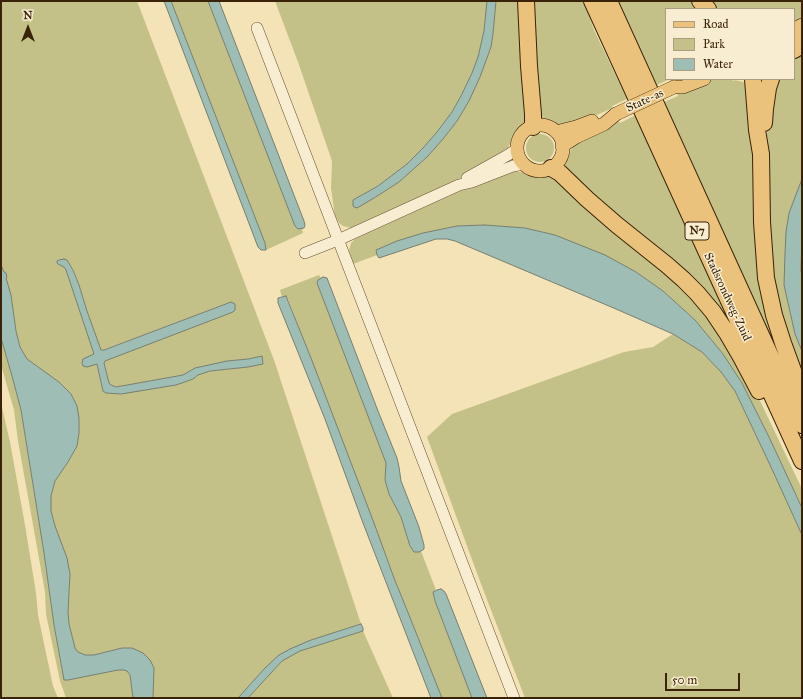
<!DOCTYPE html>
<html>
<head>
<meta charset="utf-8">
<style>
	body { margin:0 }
	#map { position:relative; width:803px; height:699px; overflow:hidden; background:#f4e3b6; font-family:"IM FELL Great Primer",serif }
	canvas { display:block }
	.frame { position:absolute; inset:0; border:2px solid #392208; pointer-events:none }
	.legend { position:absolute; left:665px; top:8px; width:130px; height:72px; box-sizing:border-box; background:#f8edd0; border:1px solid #ac9c80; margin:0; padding:5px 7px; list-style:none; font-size:12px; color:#392208 }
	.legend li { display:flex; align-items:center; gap:8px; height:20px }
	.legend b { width:20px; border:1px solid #ac9c80 }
	.north { position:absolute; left:8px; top:8px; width:40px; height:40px; -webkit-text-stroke:3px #f8edd0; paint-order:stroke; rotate:0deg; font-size:11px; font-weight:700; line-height:16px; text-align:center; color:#392208 }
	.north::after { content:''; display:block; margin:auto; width:14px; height:18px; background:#392208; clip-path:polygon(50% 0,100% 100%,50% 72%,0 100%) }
	.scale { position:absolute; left:665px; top:673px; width:75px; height:18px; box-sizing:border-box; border:2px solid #392208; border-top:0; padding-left:5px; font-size:12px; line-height:14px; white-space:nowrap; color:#392208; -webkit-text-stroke:3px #f8edd0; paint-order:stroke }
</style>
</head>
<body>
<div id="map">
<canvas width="803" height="699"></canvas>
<div class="frame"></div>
<ul class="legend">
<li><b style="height:5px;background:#eac27b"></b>Road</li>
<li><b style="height:11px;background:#c3c188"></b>Park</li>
<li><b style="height:11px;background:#9ebdb5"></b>Water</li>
</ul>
<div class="north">N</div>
<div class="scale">50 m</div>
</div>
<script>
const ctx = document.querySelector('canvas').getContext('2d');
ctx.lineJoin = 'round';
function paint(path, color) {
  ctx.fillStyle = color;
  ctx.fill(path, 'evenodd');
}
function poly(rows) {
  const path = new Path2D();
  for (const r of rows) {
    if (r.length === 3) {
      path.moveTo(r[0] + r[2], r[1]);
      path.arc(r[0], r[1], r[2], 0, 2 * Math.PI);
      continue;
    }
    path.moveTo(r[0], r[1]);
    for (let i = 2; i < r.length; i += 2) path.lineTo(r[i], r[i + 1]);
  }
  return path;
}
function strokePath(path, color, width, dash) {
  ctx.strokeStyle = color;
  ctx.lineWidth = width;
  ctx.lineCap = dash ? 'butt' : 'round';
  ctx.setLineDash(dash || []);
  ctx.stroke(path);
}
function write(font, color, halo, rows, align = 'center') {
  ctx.font = font + ' "IM FELL Great Primer",serif';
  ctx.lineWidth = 3;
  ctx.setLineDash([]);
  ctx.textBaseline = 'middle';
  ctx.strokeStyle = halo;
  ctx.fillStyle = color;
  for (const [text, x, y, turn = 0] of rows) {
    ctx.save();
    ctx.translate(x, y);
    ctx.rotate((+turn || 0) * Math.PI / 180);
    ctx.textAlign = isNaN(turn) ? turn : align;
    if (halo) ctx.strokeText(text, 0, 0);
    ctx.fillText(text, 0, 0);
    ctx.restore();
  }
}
const green = poly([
	[1,1,137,1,274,360,361,624,311,640,265,668,238,698,153,698,154,668,94,655,85,655,78,652,75,648,69,624,68,612,70,574,55,526,51,511,51,496,55,481,68,462,77,446,79,433,38,367,27,359,20,347,16,331,11,295,1,265],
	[64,259,67,260,73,269,79,285,87,311,101,350,103,350,231,302,233,312,104,361,104,363,109,383,111,385,116,387,183,375,195,368,227,361,248,359,261,356,263,364,230,369,210,371,198,375,193,379,182,383,176,385,113,394,103,391,97,364,86,358,94,354,66,270,64,267,61,265,59,260],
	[171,1,208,1,295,226,298,229,302,229,303,233,266,250,265,243,247,197],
	[275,1,487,1,484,31,478,57,472,73,461,96,452,112,437,132,423,148,407,164,378,186,353,200,353,206,354,207,374,198,399,182,427,157,443,139,457,121,469,101,480,77,491,47,493,34,496,1,522,1,525,122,515,133,508,148,458,180,355,226,351,228,343,226,339,223,335,216,331,188,332,161,298,62],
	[530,1,584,1,594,30,627,99,612,106,613,108,587,119,559,126,551,123,550,124,537,121],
	[618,1,694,1,703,9,666,9,666,79,673,79,673,81,672,81,670,79,657,85],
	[704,1,802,1,802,21,794,25,794,9,712,9],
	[802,50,802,179,789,213,789,309,795,334,802,351,802,386,769,269,767,135,768,114,776,79,794,79,794,56],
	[713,79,730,79,734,81,735,80,743,82,749,81,752,112,754,192,793,390,710,204,692,162,664,102,678,96,677,93],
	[636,115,733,327,561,166,564,159,566,159,570,151,575,145,618,120,620,123],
	[540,148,14],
	[516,171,520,172,532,176,537,177,548,177,554,179,684,286,743,365,802,489,802,508,770,439,742,383,723,354,714,343,695,320,663,291,636,272,614,260,555,235,525,228,485,225,457,226,423,233,397,241,376,250,377,255,353,264,349,251,351,243,355,239,471,186],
	[319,275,321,278,318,280,317,283,386,463,385,480,389,494,401,517,410,546,419,552,421,551,436,590,433,592,435,601,472,698,442,698,409,615,394,578,374,523,288,299,286,296,282,297,280,290],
	[673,334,702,352,721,372,735,391,771,467,802,535,802,698,525,698,481,584,427,437,452,414,624,352,653,347],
	[1,338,12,376,21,410,44,553,54,625,62,671,68,680,118,670,124,670,127,671,130,675,133,698,66,698,60,681,46,614,45,592,18,441,14,410,1,365],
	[1,403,10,442,25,525,36,593,38,615,53,686,58,698,1,698],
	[363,631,393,698,248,698,282,661,300,651]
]);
const water = poly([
	[164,1,171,1,265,243,266,250,261,250,258,247,164,1],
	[208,1,219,1,304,221,305,225,304,228,298,229,295,226,208,1],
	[487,1,496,1,493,34,491,47,480,77,469,101,457,121,443,139,427,157,399,182,374,198,357,208,354,207,353,206,353,200,378,186,407,164,423,148,437,132,452,112,461,96,472,73,478,57,484,31,487,1],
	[802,179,802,236,801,271,802,276,802,351,795,334,784,285,785,254,786,232,789,213,802,179],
	[485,225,525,228,555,235,605,255,636,272,663,291,695,320,723,354,742,383,770,439,802,508,802,535,771,467,735,391,721,372,702,352,673,334,616,309,455,241,447,239,436,239,379,258,377,255,376,250,397,241,423,233,457,226,485,225],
	[64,259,67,260,73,270,79,285,87,311,101,350,104,350,231,302,235,304,235,310,233,312,105,361,104,363,109,383,111,385,116,387,183,375,195,368,227,361,248,359,262,356,263,364,248,367,210,371,198,375,193,379,182,383,176,385,121,394,106,393,103,391,97,364,87,367,83,366,82,363,83,359,94,354,66,270,64,267,58,264,57,263,57,261,59,260,64,259],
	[1,265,4,272,6,273,7,277,6,278,11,295,16,331,20,347,27,359,59,382,71,394,77,406,79,418,79,433,77,446,68,462,55,481,51,496,51,511,55,526,67,558,70,574,68,612,69,624,75,648,78,652,85,655,94,655,122,648,132,648,143,653,150,660,154,668,153,698,133,698,130,675,127,671,124,670,118,670,68,680,64,680,54,625,44,553,21,410,12,376,1,338,1,265],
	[323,277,327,278,378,411,397,458,399,467,401,481,419,527,424,545,424,549,421,551,419,552,414,552,410,546,401,517,389,494,385,480,386,463,317,283,318,280,323,277],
	[286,296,311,358,374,523,394,578,409,615,442,698,431,698,363,523,325,419,278,303,278,298,286,296],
	[441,589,444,591,446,594,487,698,472,698,435,601,433,592,437,590,441,589],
	[361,624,363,628,363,631,300,651,282,661,248,698,238,698,265,668,279,655,290,649,311,640,361,624]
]);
const minor = poly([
	[257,28,514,698],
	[467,178,508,155,517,149],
	[305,253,338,240,459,185,472,182,513,166,523,164]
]);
const major = poly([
	[794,29,802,25],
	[794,39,802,35],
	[674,87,683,87,704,79],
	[540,148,23],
	[556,132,576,127,592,121],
	[562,146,576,137,604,124,616,114]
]);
const highway = poly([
	[526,1,529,66,533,114,533,127],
	[592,1,802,461],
	[609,1,802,425],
	[700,1,708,9],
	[794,50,802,45],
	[753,79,757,130,761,154,762,222,766,278,774,315,783,343,802,395],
	[764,123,765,109,768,88,771,79],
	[551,168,560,173,587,199,617,225,667,265,684,280,697,293,713,312,727,333,741,357,759,391]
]);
const majorBridge = poly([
	[616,114,674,87]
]);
const shields = [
	[697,231,24]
];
const shieldNames = [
	["N7",697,231]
];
const streetNames = [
	["State-as",645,101,-25],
	["Stadsrondweg-Zuid",727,297,65]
];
paint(green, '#c3c188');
paint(water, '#9ebdb5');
strokePath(water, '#767f70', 1);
strokePath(minor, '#685234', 12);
strokePath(major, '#392208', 14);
strokePath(highway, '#392208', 18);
strokePath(minor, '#f8edd0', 11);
strokePath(major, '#eac27b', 13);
strokePath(highway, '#eac27b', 16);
strokePath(majorBridge, '#392208', 14, []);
strokePath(majorBridge, '#eac27b', 13);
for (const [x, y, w] of shields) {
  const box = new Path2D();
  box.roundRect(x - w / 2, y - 9, w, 18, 3);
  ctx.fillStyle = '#f8edd0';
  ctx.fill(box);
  strokePath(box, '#392208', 1);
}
write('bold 11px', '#392208', null, shieldNames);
write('12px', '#392208', '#f8edd0', streetNames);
</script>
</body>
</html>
